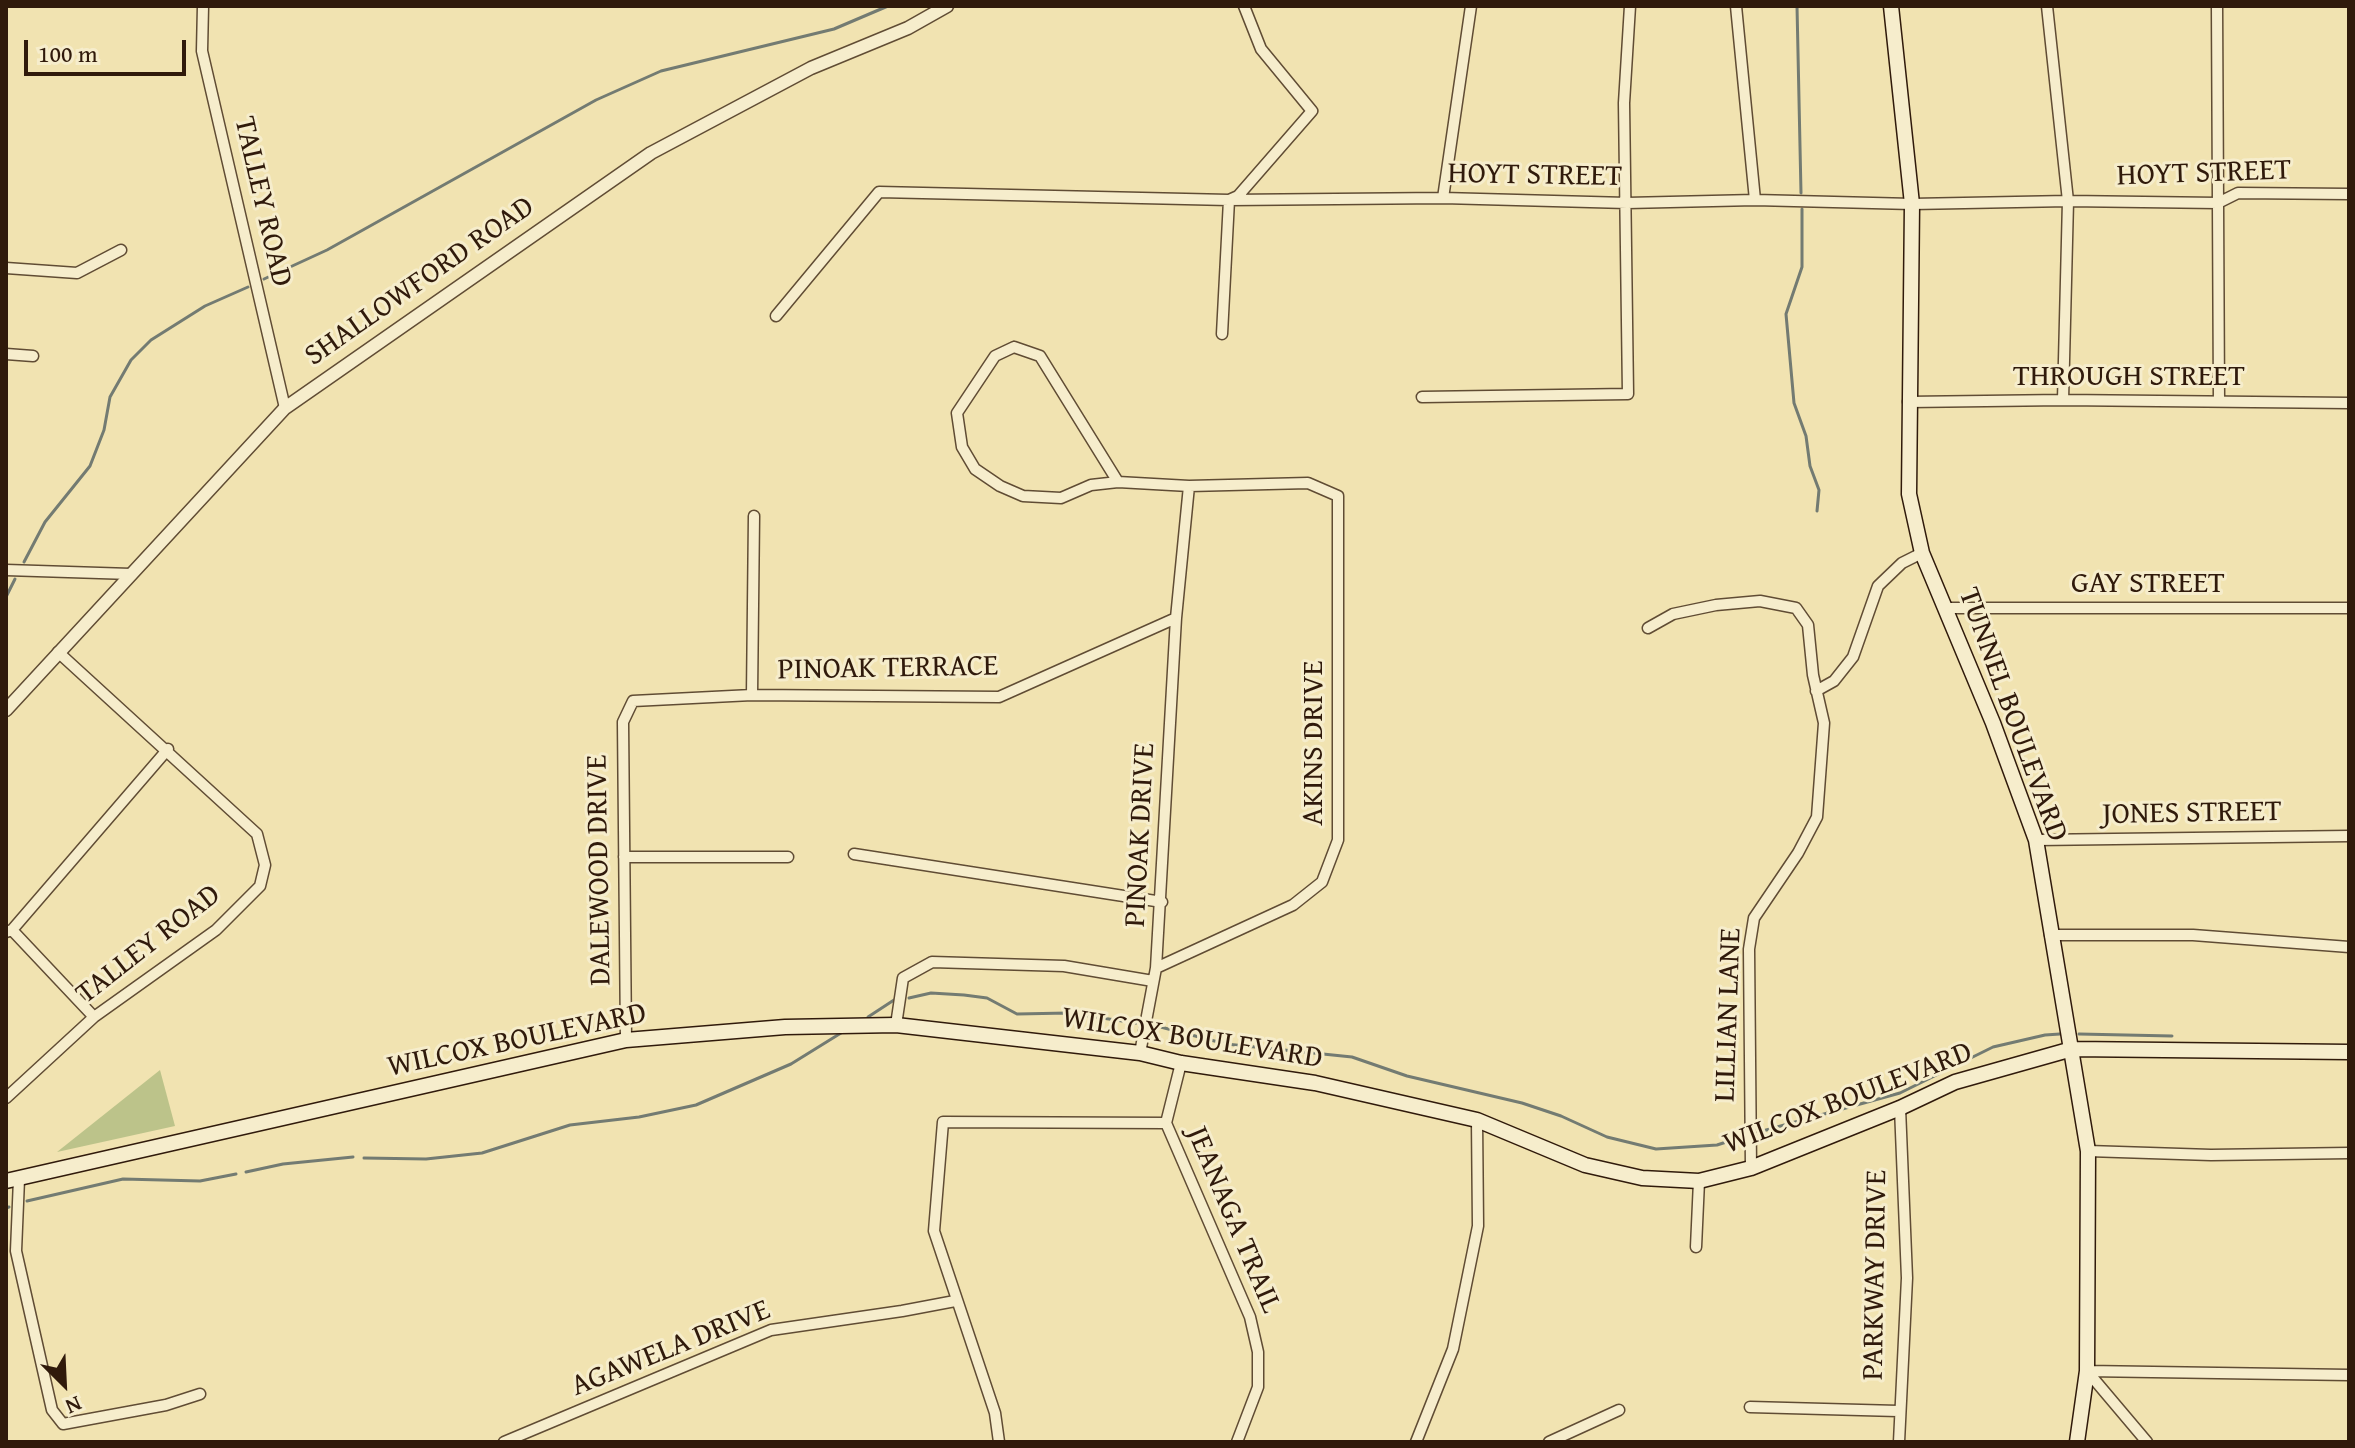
<!DOCTYPE html>
<html>
<head>
<meta charset="utf-8">
<style>
	body { margin:0 }
	#map { position:relative; width:2355px; height:1448px; overflow:hidden; background:#f1e3b1; font-family:"Gentium Book Plus",serif }
	canvas { display:block }
	.frame { position:absolute; inset:0; border:8px solid #301a0b; pointer-events:none }
	.north { position:absolute; left:24px; top:1344px; width:80px; height:80px; -webkit-text-stroke:6px #f6edcc; paint-order:stroke; rotate:156deg; font-size:22px; font-weight:700; line-height:32px; text-align:center; color:#301a0b }
	.north::after { content:''; display:block; margin:auto; width:28px; height:36px; background:#301a0b; clip-path:polygon(50% 0,100% 100%,50% 72%,0 100%) }
	.scale { position:absolute; left:24px; top:40px; width:162px; height:36px; box-sizing:border-box; border:4px solid #301a0b; border-top:0; padding-left:10px; font-size:24px; line-height:28px; white-space:nowrap; color:#301a0b; -webkit-text-stroke:6px #f6edcc; paint-order:stroke }
</style>
</head>
<body>
<div id="map">
<canvas width="2355" height="1448"></canvas>
<div class="frame"></div>
<div class="north">N</div>
<div class="scale">100 m</div>
</div>
<script>
const ctx = document.querySelector('canvas').getContext('2d');
ctx.lineJoin = 'round';
function paint(path, color) {
  ctx.fillStyle = color;
  ctx.fill(path, 'evenodd');
}
function poly(rows) {
  const path = new Path2D();
  for (const r of rows) {
    path.moveTo(r[0], r[1]);
    for (let i = 2; i < r.length; i += 2) path.lineTo(r[i], r[i + 1]);
  }
  return path;
}
function strokePath(path, color, width, dash) {
  ctx.strokeStyle = color;
  ctx.lineWidth = width;
  ctx.lineCap = dash ? 'butt' : 'round';
  ctx.setLineDash(dash || []);
  ctx.stroke(path);
}
function write(font, color, halo, rows, align = 'center') {
  ctx.font = font + ' "Gentium Book Plus",serif';
  ctx.lineWidth = 6;
  ctx.setLineDash([]);
  ctx.textBaseline = 'middle';
  ctx.strokeStyle = halo;
  ctx.fillStyle = color;
  for (const [text, x, y, turn = 0] of rows) {
    ctx.save();
    ctx.translate(x, y);
    ctx.rotate((+turn || 0) * Math.PI / 180);
    ctx.textAlign = isNaN(turn) ? turn : align;
    if (halo) ctx.strokeText(text, 0, 0);
    ctx.fillText(text, 0, 0);
    ctx.restore();
  }
}
const green = poly([
	[160,1070,175,1126,57,1152]
]);
const stream = poly([
	[1797,6,1801,193],
	[1802,209,1802,267,1786,314,1794,403,1806,436,1810,466,1819,490,1817,511],
	[264,279,327,250,596,100,661,71,834,29,888,6],
	[24,562,45,522,90,466,104,430,110,397,131,360,151,340,205,306,248,287],
	[6,597,15,579],
	[909,998,931,993,964,995,987,998,1017,1014,1068,1013,1136,1023],
	[868,1017,894,1000],
	[1149,1024,1226,1044,1352,1057,1407,1076,1522,1103,1561,1116,1607,1137,1656,1149,1717,1145,1742,1137],
	[2079,1034,2172,1036],
	[1759,1132,1900,1093,1993,1047,2045,1035,2060,1034],
	[364,1158,426,1159,482,1153,570,1125,639,1117,696,1105,791,1064,841,1033],
	[246,1172,283,1164,353,1157],
	[27,1201,123,1179,200,1181,236,1174],
	[6,1208,9,1207]
]);
const minor = poly([
	[203,6,202,51,285,408],
	[1736,6,1755,200],
	[2047,6,2068,201,2063,400],
	[2217,6,2219,401],
	[1443,198,1471,6],
	[6,268,77,273,121,250],
	[776,316,879,192,1229,200,1443,198,1627,203,1755,200,1912,204,2068,201,2218,203,2238,193,2349,194],
	[1222,334,1229,200,1238,196,1312,111,1261,49,1244,6],
	[1014,347,1040,356,1118,482,1091,485,1061,498,1023,496,1000,486,975,469,962,447,957,413,995,356,1014,347],
	[6,354,33,356],
	[1422,397,1628,394,1624,103,1630,6],
	[1908,402,2063,400,2349,403],
	[1118,482,1189,486,1308,483,1338,496,1338,840,1322,882,1293,905,1156,968],
	[6,570,131,574],
	[1947,608,2349,608],
	[1648,628,1673,614,1716,605,1760,601,1796,608,1808,625,1813,675,1824,723,1817,817,1798,853,1754,918,1749,949,1751,1168],
	[1816,691,1834,681,1853,657,1878,586,1902,563,1922,553],
	[752,695,754,516],
	[2036,840,2349,836],
	[854,854,1162,902],
	[624,857,788,857],
	[12,930,94,1017],
	[6,932,12,930,168,749],
	[2050,935,2193,935,2349,947],
	[896,1025,903,978,932,962,1064,966,1153,981],
	[626,1040,623,722,633,701,752,695,999,697,1176,618],
	[1140,1053,1156,968,1176,618,1189,486],
	[1181,1063,1166,1123,1250,1317,1258,1352,1258,1387,1237,1442],
	[6,1098,94,1017,216,930,260,886,265,865,257,834,58,652],
	[2088,1151,2211,1155,2349,1153],
	[19,1179,16,1251,52,1410,63,1424,166,1405,200,1394],
	[1696,1247,1699,1181],
	[2087,1371,2349,1375],
	[2087,1371,2147,1442],
	[1750,1407,1898,1411],
	[504,1442,771,1330,902,1311,955,1301],
	[999,1442,995,1413,934,1231,943,1122,1166,1123],
	[1416,1442,1453,1349,1478,1226,1477,1120],
	[1549,1442,1619,1410],
	[1899,1442,1907,1278,1900,1108]
]);
const tertiary = poly([
	[6,710,285,408,651,153,811,68,908,28,947,6]
]);
const secondary = poly([
	[1891,6,1912,204,1909,494,1922,553,1993,723,2036,840,2088,1151,2087,1371,2077,1442],
	[6,1181,626,1040,785,1027,896,1025,1140,1053,1181,1063,1315,1083,1477,1120,1585,1165,1642,1178,1699,1181,1751,1168,1900,1108,1955,1082,2072,1049,2349,1052]
]);
const streetNames = [
	["HOYT STREET",2204,174,-2],
	["HOYT STREET",1535,176,1],
	["TALLEY ROAD",262,202,77],
	["SHALLOWFORD ROAD",420,282,-35],
	["THROUGH STREET",2129,377],
	["GAY STREET",2148,584],
	["PINOAK TERRACE",888,669,-1],
	["TUNNEL BOULEVARD",2012,715,70],
	["AKINS DRIVE",1314,743,-90],
	["JONES STREET",2192,814,-1],
	["PINOAK DRIVE",1141,835,-87],
	["DALEWOOD DRIVE",600,870,-91],
	["TALLEY ROAD",149,945,-38],
	["LILLIAN LANE",1729,1015,-88],
	["WILCOX BOULEVARD",1192,1039,9],
	["WILCOX BOULEVARD",517,1041,-12],
	["WILCOX BOULEVARD",1848,1099,-21],
	["JEANAGA TRAIL",1233,1220,67],
	["PARKWAY DRIVE",1876,1275,-89],
	["AGAWELA DRIVE",671,1349,-22]
];
paint(green, '#bcc38a');
strokePath(stream, '#737b72', 3);
strokePath(minor, '#604c34', 13);
strokePath(tertiary, '#604c34', 15);
strokePath(secondary, '#301a0b', 17);
strokePath(minor, '#f6edcc', 10);
strokePath(tertiary, '#f6edcc', 12);
strokePath(secondary, '#f6edcc', 14);
write('30px', '#301a0b', '#f6edcc', streetNames);
</script>
</body>
</html>
